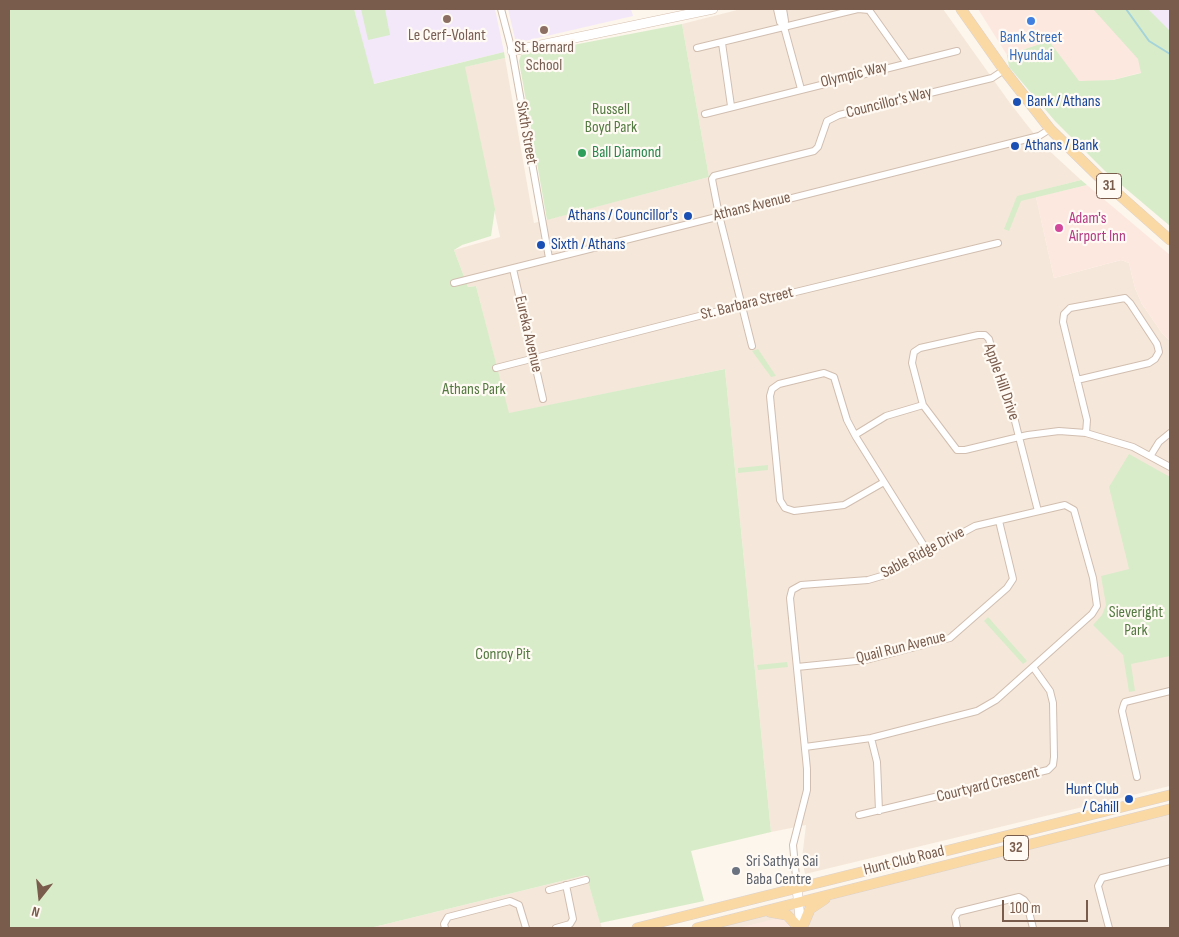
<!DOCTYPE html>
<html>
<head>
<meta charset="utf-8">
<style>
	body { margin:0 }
	#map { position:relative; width:1179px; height:937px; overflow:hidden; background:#fdf6ec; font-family:"Sofia Sans Condensed",sans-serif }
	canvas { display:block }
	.frame { position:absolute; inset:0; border:10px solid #7a5c4d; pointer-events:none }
	.north { position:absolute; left:15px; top:872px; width:50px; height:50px; -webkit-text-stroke:4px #fffaf3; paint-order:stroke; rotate:196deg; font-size:14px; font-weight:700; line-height:20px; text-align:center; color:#7a5c4d }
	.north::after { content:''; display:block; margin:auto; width:18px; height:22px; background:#7a5c4d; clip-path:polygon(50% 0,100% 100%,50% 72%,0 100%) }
	.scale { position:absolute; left:1002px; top:900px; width:86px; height:22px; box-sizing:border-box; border:2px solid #7a5c4d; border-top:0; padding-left:6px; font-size:15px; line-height:18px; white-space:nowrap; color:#7a5c4d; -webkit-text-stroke:4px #fffaf3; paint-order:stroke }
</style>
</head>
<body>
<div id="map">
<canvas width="1179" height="937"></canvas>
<div class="frame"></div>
<div class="north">N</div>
<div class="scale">100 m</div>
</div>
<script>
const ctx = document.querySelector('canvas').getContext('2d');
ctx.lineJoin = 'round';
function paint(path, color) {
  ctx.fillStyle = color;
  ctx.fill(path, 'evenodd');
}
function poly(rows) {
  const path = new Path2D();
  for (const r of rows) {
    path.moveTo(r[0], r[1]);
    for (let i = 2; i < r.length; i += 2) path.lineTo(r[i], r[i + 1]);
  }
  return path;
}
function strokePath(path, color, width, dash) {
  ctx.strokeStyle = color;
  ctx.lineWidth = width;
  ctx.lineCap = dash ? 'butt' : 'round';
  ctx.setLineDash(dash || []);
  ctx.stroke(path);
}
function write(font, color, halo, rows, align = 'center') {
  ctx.font = font + ' "Sofia Sans Condensed",sans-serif';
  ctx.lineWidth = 4.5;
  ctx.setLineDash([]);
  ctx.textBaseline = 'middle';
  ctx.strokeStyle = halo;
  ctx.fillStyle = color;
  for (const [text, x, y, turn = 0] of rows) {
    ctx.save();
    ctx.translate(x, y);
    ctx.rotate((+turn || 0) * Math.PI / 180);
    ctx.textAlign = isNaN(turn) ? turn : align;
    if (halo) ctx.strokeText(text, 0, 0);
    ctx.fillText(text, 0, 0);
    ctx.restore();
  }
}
const residential = poly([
	[741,9,943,9,1010,103,1042,144,1081,180,1035,192,1054,278,1121,260,1129,263,1135,288,1142,304,1162,333,1170,341,1170,786,805,874,802,858,806,825,771,832,725,369,507,414,508,412,476,286,468,287,454,250,500,237,464,67,505,58,534,223,709,177,682,24],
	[1170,814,1170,928,715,928,810,905],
	[586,875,602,928,370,928]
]);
const commercial = poly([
	[978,9,1106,9,1166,66,1113,80,1077,82,1049,41,1007,55],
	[1087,185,1170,255,1170,341,1162,333,1142,304,1135,288,1129,263,1121,260,1054,278,1036,197],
	[782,918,794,928,738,928,775,919]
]);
const education = poly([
	[354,9,495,9,504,52,373,84],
	[508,9,631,9,633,16,516,43],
	[1148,9,1170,9,1170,31,1166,29]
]);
const green = poly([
	[9,9,354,9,374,84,504,52,505,58,465,67,495,209,491,236,462,245,454,250,468,287,476,286,509,413,725,369,771,832,691,851,704,901,600,923,586,875,370,928,9,928],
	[361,9,385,9,390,35,368,40],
	[1093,9,1148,9,1170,31,1170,226,1105,171,1055,121,1009,67,1007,55,1049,41,1079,81,1113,80,1141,73,1138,59],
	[682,24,709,177,547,220,519,61,521,55],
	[1081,180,1087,185,1021,201,1009,231,1004,229,1017,196],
	[758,349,776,376,771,377,752,351],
	[1129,454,1170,477,1170,656,1131,664,1135,691,1129,692,1123,655,1093,625,1102,615,1106,605,1101,576,1129,569,1109,487],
	[768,465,768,470,738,473,738,468],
	[988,617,1027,661,1023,664,984,621],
	[787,662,788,667,758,670,757,665]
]);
const stream = poly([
	[1126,9,1149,41,1170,54]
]);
const street = poly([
	[501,9,512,51,549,258],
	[777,9,780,22,784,27,785,21,783,9],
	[784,27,801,89],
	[722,43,731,106],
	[697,48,858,9,869,10,906,62],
	[705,114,957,51],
	[513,269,543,399],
	[454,283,1039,136,1050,129],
	[752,346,719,215,712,179,714,176,814,151,818,147,827,121,839,115,992,78,1004,70],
	[496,368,742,305,998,243],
	[1077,380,1149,363,1155,359,1159,352,1157,344,1130,303,1125,298,1070,308,1064,314,1063,322,1087,420,1086,433],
	[855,435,886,416,923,405],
	[1151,455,1159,442,1170,433],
	[884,482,844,505,794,511,785,508,780,500,770,396,772,389,779,384,824,373,834,377,847,420,856,437,928,552],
	[1038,511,1019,437,1013,413,1000,381,989,339,985,335,978,335,920,348,914,352,912,363,923,405,957,450,965,450,1019,437,1028,435,1059,431,1086,433,1133,447,1170,467],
	[797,667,866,660,950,638,1007,588,1013,579,999,521],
	[871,738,877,762,879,811],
	[1137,777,1122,711,1124,704,1125,702,1170,691],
	[859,815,1048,770,1053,765,1054,757,1053,703,1050,691,1033,667],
	[797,888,793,845,807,790,807,769,790,598,792,590,801,585,868,580,885,575,975,526,1065,505,1074,510,1093,578,1097,606,1092,614,996,700,977,711,871,738,805,747],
	[549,890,586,880],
	[445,928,444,924,448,917,510,901,519,905,526,928],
	[556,928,570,924,573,919,566,885],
	[957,928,955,917,958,912,1019,897,1024,900,1027,904,1033,928],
	[1109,928,1098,886,1102,878,1170,861]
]);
const secondary = poly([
	[512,51,713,9],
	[797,888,801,928]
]);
const primary = poly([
	[961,9,1004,70,1050,129,1099,177,1170,240],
	[770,912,787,915,799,928],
	[637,928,1170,795],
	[697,928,1170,809],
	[802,928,810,909,825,899]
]);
const markers = [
	[447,19,5,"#8d6e63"],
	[1031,21,5,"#3f7fe0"],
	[544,30,5,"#8d6e63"],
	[1017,102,5,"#1a4fb4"],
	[1015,146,5,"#1a4fb4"],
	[582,153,5,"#2e9e5b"],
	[688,216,5,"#1a4fb4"],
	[1059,228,5,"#d1479c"],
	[541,245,5,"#1a4fb4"],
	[1129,799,5,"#1a4fb4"],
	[736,871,5,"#6b7280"]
];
const shields = [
	[1109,186,25],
	[1016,848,25]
];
const shieldNames = [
	["31",1109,186],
	["32",1016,848]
];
const educationNames = [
	["Le Cerf-Volant",447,36],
	["St. Bernard",544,48],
	["School",544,66]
];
const shopNames = [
	["Bank Street",1031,38],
	["Hyundai",1031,56]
];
const streetNames = [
	["Olympic Way",854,75,-14],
	["Councillor's Way",889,103,-14],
	["Sixth Street",526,133,80],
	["Athans Avenue",752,207,-14],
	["St. Barbara Street",747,304,-14],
	["Eureka Avenue",528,334,77],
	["Apple Hill Drive",1001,382,71],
	["Sable Ridge Drive",923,553,-28],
	["Quail Run Avenue",901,648,-14],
	["Courtyard Crescent",988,785,-14],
	["Hunt Club Road",904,861,-14]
];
const transitNames = [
	["Bank / Athans",1027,102],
	["Athans / Bank",1025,146],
	["Athans / Councillor's",678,216,"right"],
	["Sixth / Athans",551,245],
	["Hunt Club",1119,790,"right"],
	["/ Cahill",1119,808,"right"]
];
const parkNames = [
	["Russell",611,110],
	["Boyd Park",611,128],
	["Athans Park",474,390],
	["Sieveright",1136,613],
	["Park",1136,631],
	["Conroy Pit",503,655]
];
const leisureNames = [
	["Ball Diamond",592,153]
];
const hotelNames = [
	["Adam's",1069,219],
	["Airport Inn",1069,237]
];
const worshipNames = [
	["Sri Sathya Sai",746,862],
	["Baba Centre",746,880]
];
paint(residential, '#f5e8da');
paint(commercial, '#fde8e0');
paint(education, '#f3e8fa');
paint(green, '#d8ecc9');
strokePath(stream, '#a5d3da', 2);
strokePath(street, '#d1beb0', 8);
strokePath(secondary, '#d6c0b0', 10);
strokePath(primary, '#dad1cd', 11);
strokePath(street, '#fff', 6);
strokePath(secondary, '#fff', 9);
strokePath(primary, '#fbd9a5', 10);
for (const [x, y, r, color] of markers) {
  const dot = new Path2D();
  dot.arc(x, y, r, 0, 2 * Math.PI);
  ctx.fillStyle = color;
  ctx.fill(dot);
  strokePath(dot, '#fffaf3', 2);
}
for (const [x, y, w] of shields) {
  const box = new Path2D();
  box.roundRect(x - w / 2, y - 12.5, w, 25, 4);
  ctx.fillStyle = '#fffaf3';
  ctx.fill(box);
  strokePath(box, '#7a5c4d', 1);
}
write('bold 15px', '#7a5c4d', null, shieldNames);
write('16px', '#785e54', '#fffaf3', educationNames);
write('16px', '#366cbe', '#fffaf3', shopNames);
write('16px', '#7a5c4d', '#fffaf3', streetNames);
write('16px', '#164399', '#fffaf3', transitNames, 'left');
write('16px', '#537a41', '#fffaf3', parkNames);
write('16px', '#27864d', '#fffaf3', leisureNames, 'left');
write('16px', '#b23c85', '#fffaf3', hotelNames, 'left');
write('16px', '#5b616d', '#fffaf3', worshipNames, 'left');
</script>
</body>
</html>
